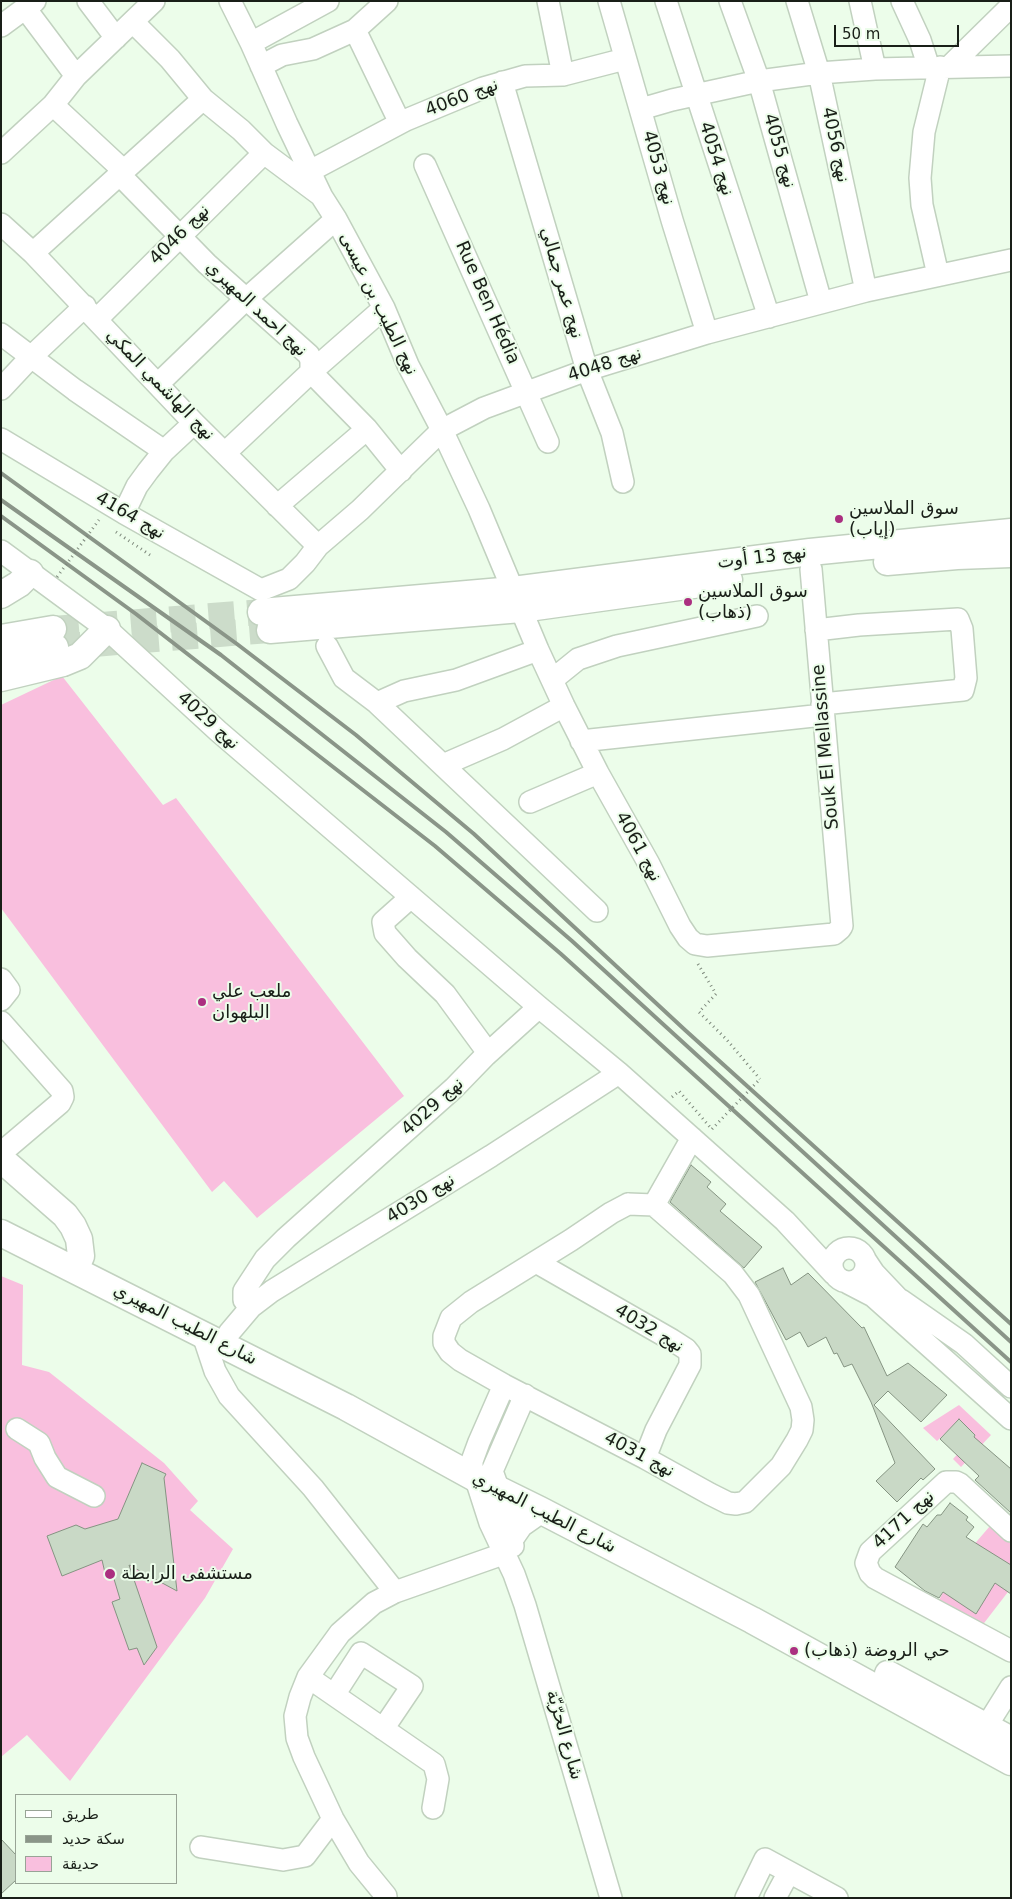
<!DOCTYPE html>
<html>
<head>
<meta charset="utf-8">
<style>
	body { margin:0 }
	#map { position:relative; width:1012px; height:1899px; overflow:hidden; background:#ecfdea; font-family:"DejaVu Sans",Cairo,sans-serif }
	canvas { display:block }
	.frame { position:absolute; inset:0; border:2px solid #191f18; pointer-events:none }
	.legend { position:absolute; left:15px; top:1794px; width:162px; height:90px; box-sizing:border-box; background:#ecfdea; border:1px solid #98a496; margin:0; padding:6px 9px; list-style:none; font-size:15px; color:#191f18 }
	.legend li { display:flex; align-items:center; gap:10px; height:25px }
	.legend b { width:25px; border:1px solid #98a496 }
	.scale { position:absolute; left:834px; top:25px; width:125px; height:22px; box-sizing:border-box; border:2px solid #191f18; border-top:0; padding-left:6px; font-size:15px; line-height:18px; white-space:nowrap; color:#191f18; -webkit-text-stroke:4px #ecfdea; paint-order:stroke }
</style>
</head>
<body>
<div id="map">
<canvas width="1012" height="1899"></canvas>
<div class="frame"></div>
<ul class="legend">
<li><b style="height:6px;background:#fff"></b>طريق</li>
<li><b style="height:6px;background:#8a9588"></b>سكة حديد</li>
<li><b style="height:14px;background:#f9bfde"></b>حديقة</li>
</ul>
<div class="scale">50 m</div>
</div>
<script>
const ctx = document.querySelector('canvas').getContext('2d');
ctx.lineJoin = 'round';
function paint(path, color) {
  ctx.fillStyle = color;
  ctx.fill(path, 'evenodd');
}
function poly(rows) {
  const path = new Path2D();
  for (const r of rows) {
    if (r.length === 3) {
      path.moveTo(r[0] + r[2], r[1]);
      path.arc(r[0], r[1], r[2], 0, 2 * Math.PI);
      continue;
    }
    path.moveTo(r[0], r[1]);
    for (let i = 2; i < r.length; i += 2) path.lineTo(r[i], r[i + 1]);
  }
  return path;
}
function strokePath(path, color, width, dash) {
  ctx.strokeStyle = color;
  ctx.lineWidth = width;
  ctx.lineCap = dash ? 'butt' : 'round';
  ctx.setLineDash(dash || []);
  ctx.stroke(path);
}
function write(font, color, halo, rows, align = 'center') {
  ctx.font = font + ' "DejaVu Sans",Cairo,sans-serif';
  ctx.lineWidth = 4;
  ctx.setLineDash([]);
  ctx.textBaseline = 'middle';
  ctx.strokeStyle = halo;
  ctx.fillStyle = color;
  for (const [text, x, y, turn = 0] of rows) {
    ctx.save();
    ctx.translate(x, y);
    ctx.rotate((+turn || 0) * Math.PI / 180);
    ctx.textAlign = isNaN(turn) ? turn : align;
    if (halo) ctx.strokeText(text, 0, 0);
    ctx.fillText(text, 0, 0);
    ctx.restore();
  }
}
const green = poly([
	[62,676,163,805,176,798,404,1096,257,1218,224,1181,212,1192,1,908,1,705],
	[1,1276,23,1285,22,1365,49,1372,164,1463,198,1501,190,1510,233,1549,205,1598,70,1781,27,1735,1,1757],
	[959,1405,991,1435,961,1467,953,1459,975,1435,959,1420,937,1441,923,1428],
	[990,1526,1011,1544,1011,1588,981,1627,937,1604,959,1562]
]);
const building = poly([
	[691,1165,711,1182,707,1187,726,1204,720,1211,762,1247,744,1268,670,1202,691,1165],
	[783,1268,791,1285,808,1273,862,1328,864,1327,887,1376,908,1363,947,1395,921,1422,888,1391,874,1405,935,1469,923,1480,921,1478,897,1502,876,1481,895,1463,871,1402,852,1364,844,1367,837,1353,834,1354,826,1337,808,1347,800,1332,786,1340,755,1282,783,1268],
	[959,1419,975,1435,974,1437,1011,1469,1011,1513,975,1480,979,1476,940,1439,959,1419],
	[142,1463,166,1474,164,1478,177,1591,129,1565,157,1647,144,1665,137,1648,129,1650,112,1602,120,1599,114,1579,105,1573,102,1560,62,1576,47,1536,76,1525,85,1529,118,1519,142,1463],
	[950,1503,968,1517,966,1520,974,1527,966,1537,1011,1565,1011,1594,995,1583,976,1614,943,1592,939,1598,925,1591,895,1567,923,1524,927,1527,937,1515,941,1515,950,1503],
	[1,1839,16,1855,16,1880,1,1894,1,1839]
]);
const majorTunnel = poly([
	[53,629,261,612],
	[55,647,270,630]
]);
const path = poly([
	[116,532,153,557],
	[698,964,716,994,699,1012,727,1040,760,1079],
	[672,1097,679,1091,710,1127]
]);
const minor = poly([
	[88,1,116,38],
	[230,1,251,43,287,124,322,197,336,219,384,308,408,365,442,430,479,509,538,650,564,706,598,773,649,864,680,926,688,938,695,944,707,946,834,934,840,929,842,926,811,569],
	[548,1,563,75],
	[609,1,672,220,707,333],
	[666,1,769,317],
	[730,1,759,81,821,302],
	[797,1,819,73,866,291],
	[860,1,875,69],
	[902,1,920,40,929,68],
	[25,8,76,76],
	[133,22,170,59,203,99,241,130,264,153,319,194],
	[1,26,35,1],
	[355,30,400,123],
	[251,43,328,1],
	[261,66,282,55,313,49,355,30,387,1],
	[949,67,1011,6],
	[502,82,587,370,612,433,623,482],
	[53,105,124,171],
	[641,109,672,100,759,81,819,73,875,69,1011,66],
	[1,153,53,105,76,76,154,1],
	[425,165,548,442],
	[310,171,406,120,483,88,525,76,563,75,625,59],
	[120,175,207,264,309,355,311,361,311,372,367,429,401,471],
	[1,224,33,253,194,423,318,546],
	[33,253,203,99],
	[938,275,922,205,920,178,924,132,940,67],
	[97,319,264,153],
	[1,334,75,390,164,451],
	[158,384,245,300,336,219],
	[1,389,31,357,85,306],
	[1,439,124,513,261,590,289,579,305,563,318,546,360,510,442,430,484,408,587,370,707,333,866,291,1011,260],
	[225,453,311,372,384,308],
	[277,506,367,429],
	[124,513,137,486,148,471,164,451,194,423],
	[1,551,107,629,218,731,539,1007,619,1073,785,1221,834,1274],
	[816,630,859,625,958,619,962,629,966,678,963,690,822,704],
	[327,646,344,678,377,703,597,911],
	[552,680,578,659,617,646,757,616],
	[377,703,404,691,456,680,538,650],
	[581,741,823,715],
	[443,765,503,739,564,706],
	[530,802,598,773],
	[1,979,9,990,1,1000],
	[1,1022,62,1091,63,1097,60,1103,1,1153],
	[486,1055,539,1007],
	[628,1204,654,1205,733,1274,749,1295,801,1407,803,1420,802,1430,797,1440,781,1466,745,1502,736,1504,728,1503,710,1494,645,1458,504,1385,460,1360,450,1352,444,1343,444,1336,451,1318,471,1302,571,1240,611,1213,628,1204],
	[654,1205,692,1138],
	[849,1265,17],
	[866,1261,874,1273,910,1311],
	[536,1262,672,1340,686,1349,690,1354,690,1365,656,1430,645,1458],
	[848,1283,873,1296,1011,1419],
	[901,1300,964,1344,1011,1387],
	[251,1307,244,1300,244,1291,265,1259,286,1238,454,1088,486,1055,486,1050,445,994,407,958,385,933,383,922,411,897],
	[229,1333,251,1307,272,1291,491,1156,619,1073],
	[203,1335,215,1371,229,1396,313,1488,395,1592],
	[504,1385,479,1442,472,1461,472,1467,490,1523,514,1574,525,1605,611,1898],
	[17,1429,39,1443,45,1458,57,1477,94,1496],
	[1011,1531,960,1484,956,1482,946,1482,870,1552,866,1563,870,1573,875,1578,1011,1651],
	[513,1546,506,1510,492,1471,525,1395],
	[308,1677,434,1764,438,1779,433,1808],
	[334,1695,361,1653,412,1686,383,1729],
	[986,1727,1011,1687],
	[201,1847,283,1860,305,1856,333,1819],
	[386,1896,359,1863,333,1819,304,1757,297,1738,295,1716,300,1697,308,1677,340,1633,374,1603,395,1592,503,1554],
	[746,1898,765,1859,837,1898],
	[775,1898,789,1872]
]);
const major = poly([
	[887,562,957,556,1011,554],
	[1,595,19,584,30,573],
	[261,612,513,590,810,552,1011,532],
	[270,630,521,609,729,580],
	[1,638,53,629],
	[1,656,55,647],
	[1,678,63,663,80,656,107,629],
	[1,1159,65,1215,73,1226,79,1239,81,1256,75,1270],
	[1,1233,346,1407,475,1478,540,1510,752,1620,1011,1762],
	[511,1537,520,1524,540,1510],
	[888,1674,1011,1740]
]);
const rail = poly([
	[1,473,237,644,356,735,474,834,685,1030,1011,1324],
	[1,500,221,655,446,832,572,941,1011,1342],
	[1,516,136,614,435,846,561,954,1011,1362]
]);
const pathBridge = poly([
	[57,577,99,520],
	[712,1129,760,1079]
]);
const markers = [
	[839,519,5,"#ab2f80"],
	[688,602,5,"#ab2f80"],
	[202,1002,5,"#ab2f80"],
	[110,1574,6,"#ab2f80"],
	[794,1651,5,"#ab2f80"]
];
const streetNames = [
	["نهج 4060",462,98,-21],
	["نهج 4056",835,145,78],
	["نهج 4055",779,151,74],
	["نهج 4054",716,159,72],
	["نهج 4053",658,168,74],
	["نهج 4046",180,235,-45],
	["نهج عمر جمالي",561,283,74],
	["Rue Ben Hédia",487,303,66],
	["نهج الطيب بن عيسى",378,304,64],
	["نهج احمد المهيري",256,309,43],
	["نهج 4048",605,365,-18],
	["نهج الهاشمي المكي",160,385,46],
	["نهج 4164",130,516,30],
	["نهج 13 أوت",762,558,-7],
	["نهج 4029",208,721,42],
	["Souk El Mellassine",826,747,-95],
	["نهج 4061",638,847,61],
	["نهج 4029",433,1107,-42],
	["نهج 4030",421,1199,-32],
	["شارع الطيب المهيري",185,1325,27],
	["نهج 4032",649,1329,31],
	["نهج 4031",639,1455,28],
	["شارع الطيب المهيري",544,1513,27],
	["نهج 4171",904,1520,-43],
	["شارع الحرّيّة",564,1735,74]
];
const poiNames = [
	["سوق الملاسين",849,509],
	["(إياب)",849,530],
	["سوق الملاسين",698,592],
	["(ذهاب)",698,613],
	["ملعب علي",212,992],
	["البلهوان",212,1013],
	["مستشفى الرابطة",121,1574],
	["حي الروضة (ذهاب)",804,1651]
];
paint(green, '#f9bfde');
paint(building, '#c9d9c6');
strokePath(building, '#859482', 1);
strokePath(majorTunnel, '#ccdcca', 26, [26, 13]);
strokePath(minor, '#c1d1bf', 24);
strokePath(major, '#c1d1bf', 29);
strokePath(path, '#7d887b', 3, [1, 4]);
strokePath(minor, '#fff', 21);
strokePath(major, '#fff', 26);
strokePath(rail, '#8a9588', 4);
strokePath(pathBridge, '#7d887b', 3, [1, 4]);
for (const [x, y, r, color] of markers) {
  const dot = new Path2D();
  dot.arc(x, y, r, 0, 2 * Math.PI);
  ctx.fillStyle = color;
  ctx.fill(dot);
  strokePath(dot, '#ecfdea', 2);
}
write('18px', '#191f18', '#ecfdea', streetNames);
write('18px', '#191f18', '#ecfdea', poiNames, 'left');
</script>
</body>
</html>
